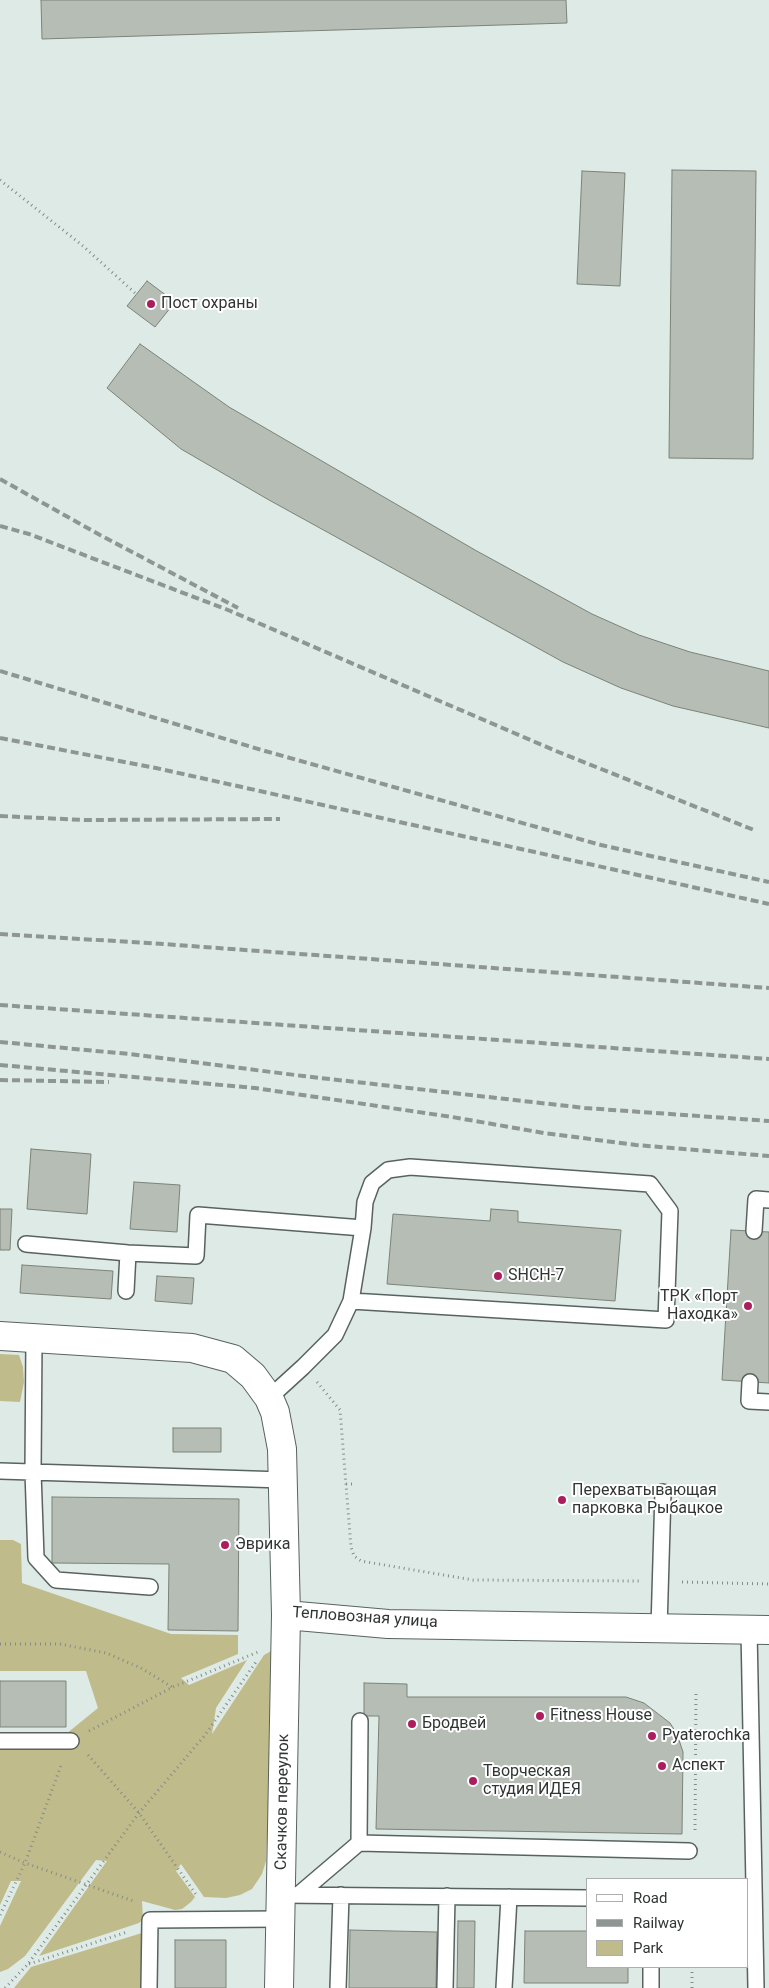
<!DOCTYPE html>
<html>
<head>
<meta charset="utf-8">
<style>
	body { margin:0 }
	#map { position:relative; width:769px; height:1988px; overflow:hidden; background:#deeae6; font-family:Roboto,sans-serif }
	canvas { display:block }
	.legend { position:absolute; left:586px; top:1878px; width:162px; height:90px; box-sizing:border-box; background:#fff; border:1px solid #acaead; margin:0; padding:6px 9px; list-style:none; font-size:15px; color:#303533 }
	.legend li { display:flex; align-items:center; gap:10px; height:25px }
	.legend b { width:25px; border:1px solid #acaead }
</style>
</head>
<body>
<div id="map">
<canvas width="769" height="1988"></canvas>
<ul class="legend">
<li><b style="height:6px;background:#fff"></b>Road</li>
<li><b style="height:6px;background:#8e9693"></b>Railway</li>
<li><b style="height:14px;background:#c0bb8a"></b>Park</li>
</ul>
</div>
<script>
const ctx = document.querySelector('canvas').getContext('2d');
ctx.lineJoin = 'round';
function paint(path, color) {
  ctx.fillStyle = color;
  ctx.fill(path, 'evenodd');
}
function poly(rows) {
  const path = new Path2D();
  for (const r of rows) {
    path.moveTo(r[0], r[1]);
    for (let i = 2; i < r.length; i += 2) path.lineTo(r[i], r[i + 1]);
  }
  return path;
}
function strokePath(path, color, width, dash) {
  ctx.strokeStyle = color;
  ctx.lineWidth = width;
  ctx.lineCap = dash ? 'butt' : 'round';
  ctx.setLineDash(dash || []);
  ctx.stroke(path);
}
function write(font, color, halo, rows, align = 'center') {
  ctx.font = font + ' Roboto,sans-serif';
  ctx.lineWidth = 4;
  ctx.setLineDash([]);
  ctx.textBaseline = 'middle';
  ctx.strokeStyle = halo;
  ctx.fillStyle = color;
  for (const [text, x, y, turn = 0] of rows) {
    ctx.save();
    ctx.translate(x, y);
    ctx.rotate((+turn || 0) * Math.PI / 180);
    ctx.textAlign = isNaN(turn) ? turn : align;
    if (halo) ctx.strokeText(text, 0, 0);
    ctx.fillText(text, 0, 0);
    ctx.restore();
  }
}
const green = poly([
	[0,1354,19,1355,23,1367,24,1382,20,1402,0,1401],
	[0,1540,13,1540,21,1544,22,1583,171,1634,238,1635,238,1654,181,1678,189,1685,247,1660,216,1708,212,1734,264,1655,273,1650,275,1655,266,1861,262,1874,252,1889,240,1895,226,1898,204,1897,181,1864,176,1871,195,1897,191,1902,182,1909,175,1910,142,1901,143,1919,139,1923,39,1956,107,1861,96,1860,25,1956,8,1969,0,1972,0,1926,21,1881,11,1881,0,1905,0,1734,66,1734,98,1708,86,1671,0,1671],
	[142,1933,142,1988,14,1988,31,1967]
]);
const building = poly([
	[41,0,566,0,567,23,42,39,41,0],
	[672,170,756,171,753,459,669,458,672,170],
	[582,171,625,173,620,286,577,284,582,171],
	[147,281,175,302,155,327,127,306,147,281],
	[140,344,229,407,475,550,592,614,639,635,690,652,769,671,769,728,673,706,621,688,563,662,269,500,181,449,107,388,140,344],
	[31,1149,91,1154,87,1214,27,1209,31,1149],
	[134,1182,180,1185,177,1232,130,1229,134,1182],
	[0,1209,12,1209,10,1250,0,1250,0,1209],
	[491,1209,518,1211,518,1222,621,1230,615,1301,387,1284,393,1214,490,1221,491,1209],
	[731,1230,769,1232,769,1383,722,1380,731,1230],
	[22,1265,113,1271,111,1299,20,1293,22,1265],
	[157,1276,194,1278,192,1304,155,1301,157,1276],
	[173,1428,221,1428,221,1452,173,1452,173,1428],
	[52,1497,239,1499,238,1631,168,1630,169,1564,52,1563,52,1497],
	[0,1681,66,1681,66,1727,0,1727,0,1681],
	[364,1683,407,1684,407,1697,626,1697,644,1703,670,1723,677,1734,683,1752,682,1834,376,1829,379,1716,364,1716,364,1683],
	[458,1921,475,1921,474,1988,457,1988,458,1921],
	[350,1930,437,1932,436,1988,349,1988,350,1930],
	[525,1931,588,1931,588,1967,628,1967,628,1983,524,1983,525,1931],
	[175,1940,226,1940,226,1988,175,1988,175,1940]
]);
const path = poly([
	[0,180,83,246,135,293],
	[317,1382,340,1410,351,1547,354,1556,361,1561,473,1580,639,1581],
	[346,1484,356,1484],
	[682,1582,769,1584],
	[0,1644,60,1644,106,1653,141,1668,172,1687],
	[89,1731,173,1687,258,1652],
	[88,1755,139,1813,197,1896],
	[695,1830,696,1693],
	[0,1852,25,1863,136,1902],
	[0,1915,25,1863,62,1763],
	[29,1964,127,1932],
	[692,1967,692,1988],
	[5,1988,28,1964,139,1813,205,1735,256,1662]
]);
const lane = poly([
	[754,1231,756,1199,769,1200],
	[26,1244,128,1253,196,1256,198,1215,363,1228],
	[126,1291,128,1253],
	[34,1338,33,1472,36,1558,56,1580,150,1587],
	[750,1382,749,1401,769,1402],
	[269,1398,303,1367,335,1335,351,1301,363,1228,365,1202,372,1183,388,1170,410,1167,650,1184,670,1211,666,1320,351,1301],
	[0,1471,283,1480],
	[659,1628,663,1492],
	[749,1630,756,1988],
	[0,1741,71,1741],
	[359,1843,689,1851],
	[281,1895,588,1898],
	[298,1895,359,1843,360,1721],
	[149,1988,150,1920,280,1919],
	[338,1988,341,1895],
	[445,1988,447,1896],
	[504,1988,509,1897],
	[651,1988,651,1967]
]);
const street = poly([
	[0,1336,192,1348,233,1359,253,1376,269,1398,275,1412,282,1449,286,1615,279,1988],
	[286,1615,388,1624,769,1630]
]);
const rail = poly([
	[0,479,100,535,238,608],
	[0,526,29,534,228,610,556,751,754,830],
	[0,671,265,751,601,845,769,882],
	[0,738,156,768,769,904],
	[0,816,85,820,280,819],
	[0,934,163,944,769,988],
	[0,1005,769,1059],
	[0,1042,129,1054,303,1076,585,1108,769,1121],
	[0,1065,255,1088,452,1117,544,1133,636,1145,769,1156],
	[0,1080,109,1082]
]);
const markers = [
	[151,304,5,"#ab1e5e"],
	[498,1276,5,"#ab1e5e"],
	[748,1306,5,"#ab1e5e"],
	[562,1500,5,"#ab1e5e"],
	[225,1545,5,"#ab1e5e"],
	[540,1716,5,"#ab1e5e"],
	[412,1724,5,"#ab1e5e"],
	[652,1736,5,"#ab1e5e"],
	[662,1766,5,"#ab1e5e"],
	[473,1781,5,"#ab1e5e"]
];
const poiNames = [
	["Пост охраны",161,304],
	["SHCH-7",508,1276],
	["ТРК «Порт",738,1297,"right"],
	["Находка»",738,1315,"right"],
	["Перехватывающая",572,1491],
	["парковка Рыбацкое",572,1509],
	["Эврика",235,1545],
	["Fitness House",550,1716],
	["Бродвей",422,1724],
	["Pyaterochka",662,1736],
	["Аспект",672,1766],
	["Творческая",483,1772],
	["студия ИДЕЯ",483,1790]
];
const streetNames = [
	["Тепловозная улица",365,1618,4],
	["Скачков переулок",283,1802,-89]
];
paint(green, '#c0bb8a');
paint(building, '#b6bdb4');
strokePath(building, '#7c8279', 1);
strokePath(lane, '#58635f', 18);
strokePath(street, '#58635f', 30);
strokePath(path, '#848c89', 3, [1, 4]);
strokePath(lane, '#fff', 15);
strokePath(street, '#fff', 28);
strokePath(rail, '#8e9693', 4, [8, 4]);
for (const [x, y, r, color] of markers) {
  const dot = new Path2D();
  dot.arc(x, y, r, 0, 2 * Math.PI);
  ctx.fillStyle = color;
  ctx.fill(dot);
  strokePath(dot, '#fff', 2);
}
write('16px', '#303533', '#fff', poiNames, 'left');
write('16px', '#303533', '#fff', streetNames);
</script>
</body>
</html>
